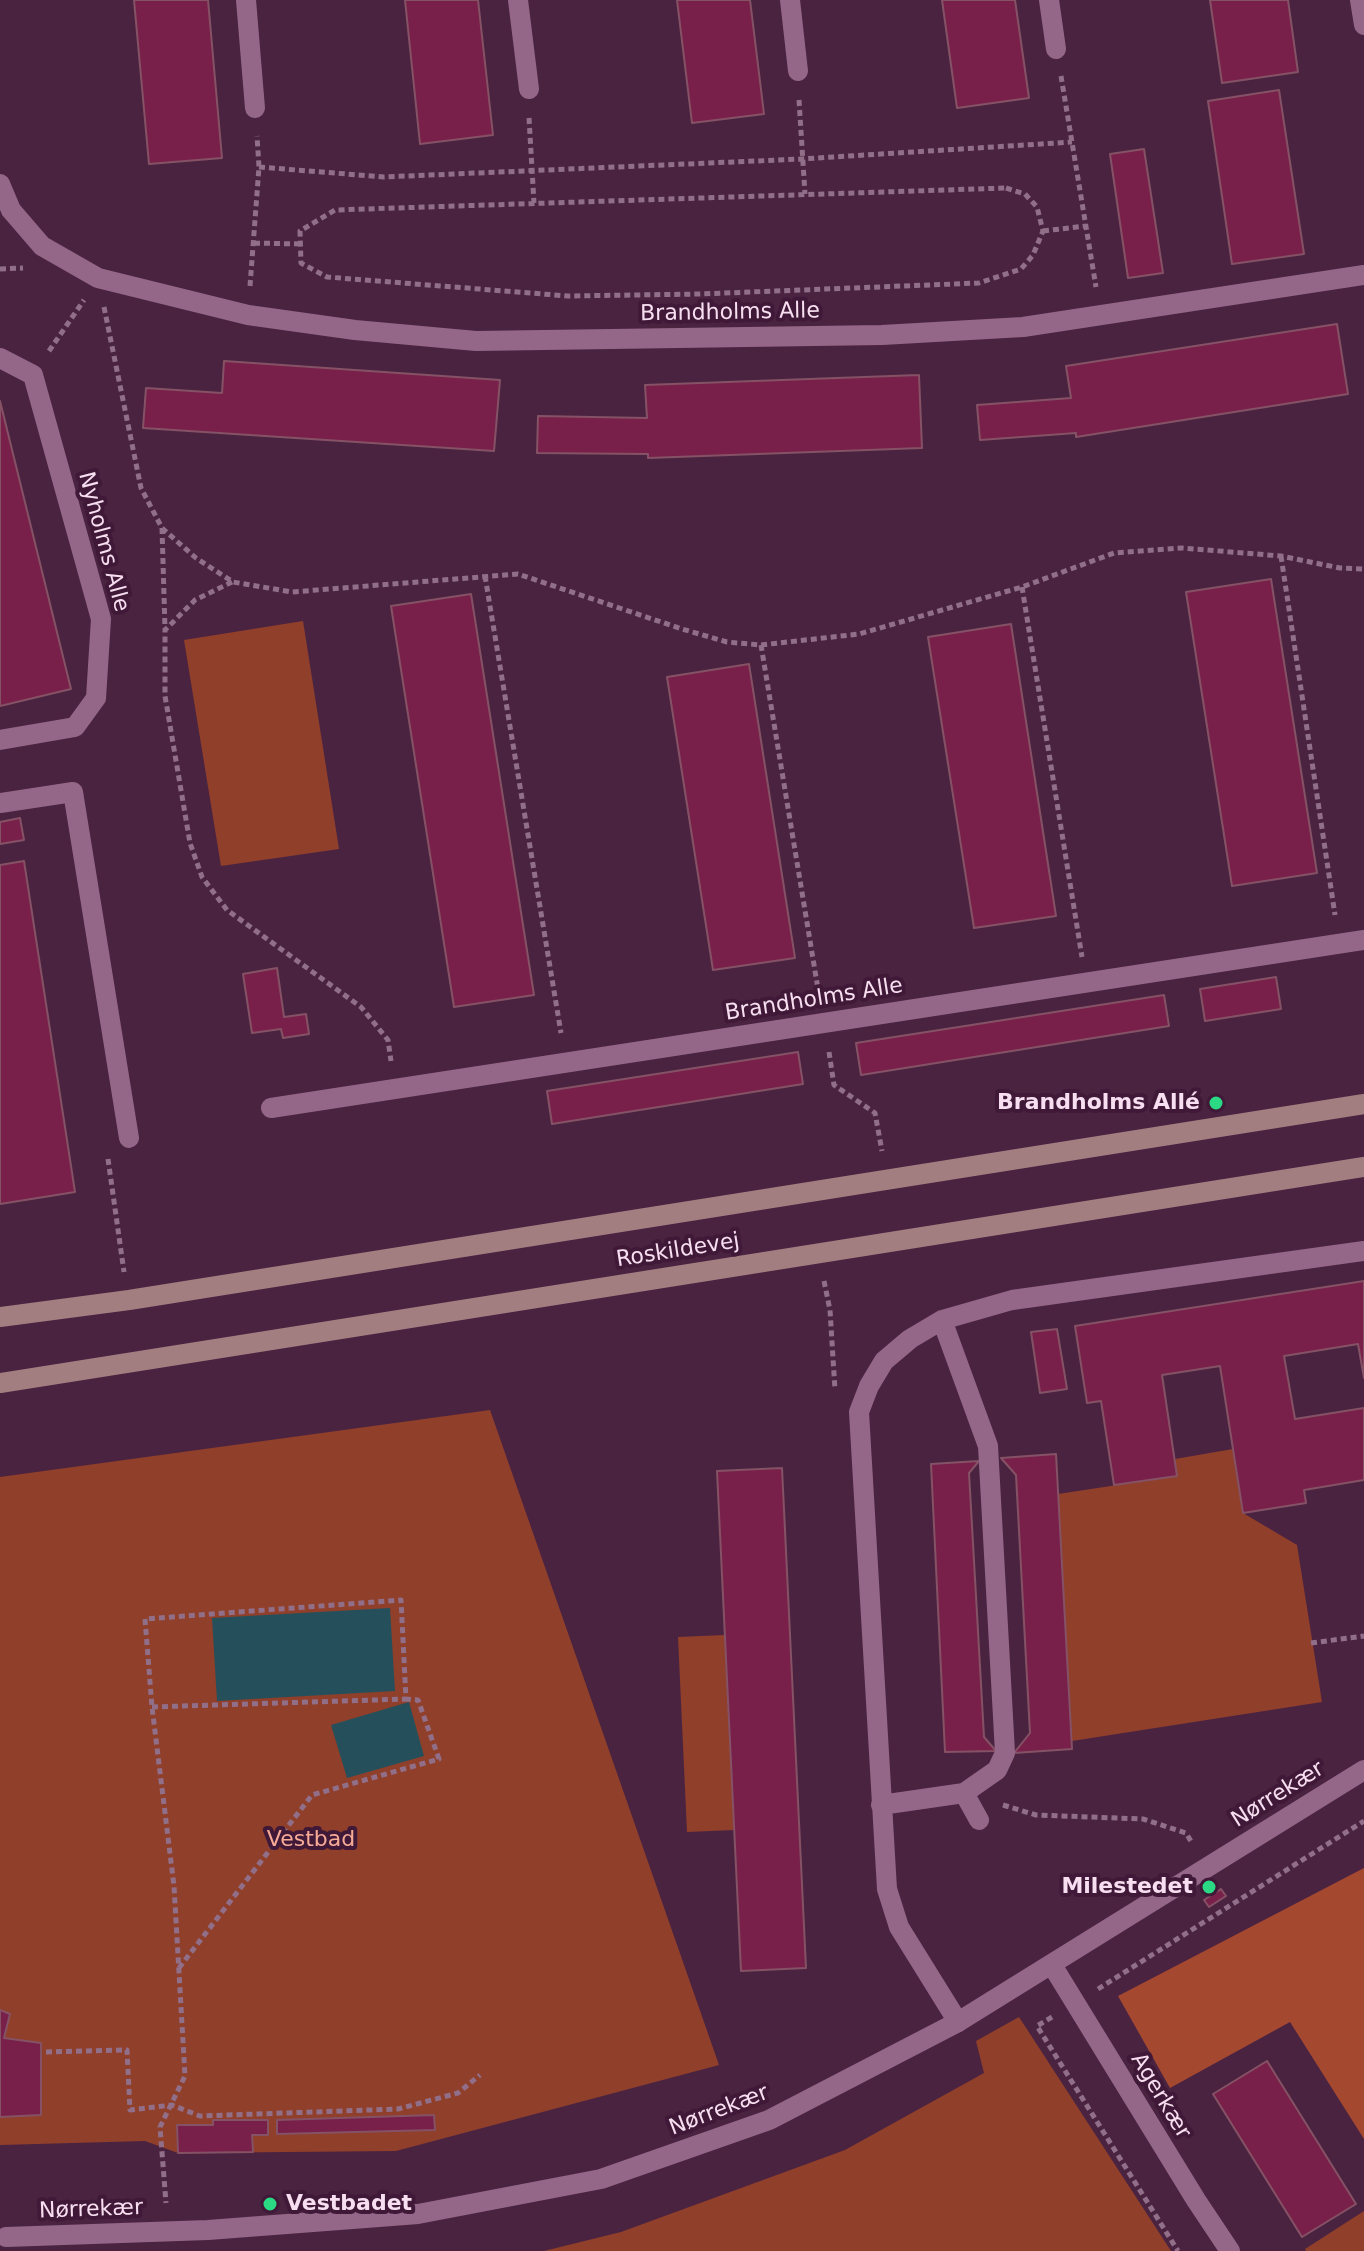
<!DOCTYPE html>
<html>
<head>
<meta charset="utf-8">
<style>
	body { margin:0 }
	canvas { display:block; background:#4a2341 }
</style>
</head>
<body>
<canvas width="1364" height="2251"></canvas>
<script>
const ctx = document.querySelector('canvas').getContext('2d');
ctx.lineJoin = 'round';
function paint(path, color) {
  ctx.fillStyle = color;
  ctx.fill(path, 'evenodd');
}
function poly(rows) {
  const path = new Path2D();
  for (const r of rows) {
    path.moveTo(r[0], r[1]);
    for (let i = 2; i < r.length; i += 2) path.lineTo(r[i], r[i + 1]);
  }
  return path;
}
function strokePath(path, color, width, dash) {
  ctx.strokeStyle = color;
  ctx.lineWidth = width;
  ctx.lineCap = dash ? 'butt' : 'round';
  ctx.setLineDash(dash || []);
  ctx.stroke(path);
}
function write(font, color, halo, rows, align = 'center') {
  ctx.font = font + ' "DejaVu Sans",sans-serif';
  ctx.lineWidth = 8;
  ctx.setLineDash([]);
  ctx.textBaseline = 'middle';
  ctx.strokeStyle = halo;
  ctx.fillStyle = color;
  for (const [text, x, y, turn = 0] of rows) {
    ctx.save();
    ctx.translate(x, y);
    ctx.rotate((+turn || 0) * Math.PI / 180);
    ctx.textAlign = isNaN(turn) ? turn : align;
    if (halo) ctx.strokeText(text, 0, 0);
    ctx.fillText(text, 0, 0);
    ctx.restore();
  }
}
const green = poly([
	[303,621,339,849,221,866,184,640],
	[490,1410,719,2065,396,2151,178,2153,145,2141,0,2145,0,1477],
	[1233,1449,1243,1513,1297,1545,1322,1702,1072,1741,1058,1494,1177,1476,1175,1459],
	[725,1635,734,1830,687,1832,678,1637],
	[1019,2017,1171,2251,544,2251,621,2232,845,2150,984,2073,976,2041],
	[1364,2211,1364,2251,1306,2251,1305,2249]
]);
const forest = poly([
	[1364,1868,1364,2139,1290,2022,1170,2088,1118,1996]
]);
const water = poly([
	[390,1608,395,1691,217,1701,212,1618],
	[409,1702,424,1756,347,1778,331,1725]
]);
const building = poly([
	[134,0,208,0,222,158,149,164,134,0],
	[405,0,478,0,493,135,420,144,405,0],
	[677,0,750,0,764,114,692,123,677,0],
	[942,0,1015,0,1029,98,957,108,942,0],
	[1210,0,1288,0,1298,72,1222,83,1210,0],
	[1279,90,1304,254,1232,264,1208,101,1279,90],
	[1144,149,1163,273,1128,278,1110,154,1144,149],
	[1337,324,1348,394,1076,437,1076,433,980,440,977,405,1071,398,1066,366,1337,324],
	[224,361,500,380,494,451,143,428,146,388,222,393,224,361],
	[919,375,922,448,648,458,648,454,537,453,538,416,647,418,645,385,919,375],
	[0,401,71,689,0,706,0,401],
	[1271,579,1317,873,1232,886,1186,592,1271,579],
	[471,594,534,995,454,1007,391,606,471,594],
	[1011,624,1056,916,974,928,928,637,1011,624],
	[749,664,795,958,713,970,667,677,749,664],
	[20,818,24,840,0,844,0,822,20,818],
	[24,861,75,1192,0,1204,0,865,24,861],
	[277,968,284,1017,306,1014,309,1034,283,1038,281,1029,252,1033,243,974,277,968],
	[1276,977,1281,1009,1205,1021,1200,989,1276,977],
	[1164,995,1169,1026,861,1075,856,1043,1164,995],
	[798,1052,803,1084,552,1124,547,1091,798,1052],
	[1364,1281,1364,1378,1358,1344,1284,1356,1295,1419,1364,1408,1364,1480,1304,1490,1306,1503,1243,1513,1220,1366,1162,1375,1177,1476,1114,1485,1101,1401,1087,1403,1075,1326,1364,1281],
	[1057,1329,1067,1389,1040,1393,1031,1332,1057,1329],
	[1056,1454,1072,1749,1014,1753,1030,1733,1016,1475,1001,1458,1056,1454],
	[979,1461,969,1473,984,1737,996,1751,945,1752,931,1464,979,1461],
	[782,1468,806,1968,741,1971,717,1471,782,1468],
	[1221,1889,1226,1896,1209,1907,1204,1900,1221,1889],
	[0,2010,10,2014,4,2038,41,2043,41,2115,0,2117,0,2010],
	[1267,2061,1356,2204,1302,2237,1213,2094,1267,2061],
	[434,2115,435,2130,277,2134,277,2120,434,2115],
	[213,2120,268,2120,268,2135,252,2135,253,2152,178,2153,177,2125,213,2125,213,2120]
]);
const path = poly([
	[1061,76,1096,287],
	[799,100,805,194],
	[529,118,534,203],
	[259,167,384,177,802,159,1072,142],
	[1006,188,1025,194,1037,207,1043,231,1033,255,1021,269,979,283,700,294,568,296,327,277,301,263,300,231,335,210,1006,188],
	[1043,231,1086,226],
	[254,243,300,244],
	[0,269,23,268],
	[250,286,259,167,257,136],
	[104,307,141,488,162,528,196,558,233,582,292,592,518,574,682,629,727,642,761,645,859,634,1022,587,1114,553,1182,548,1281,556,1340,568,1364,569],
	[49,351,84,300],
	[162,528,165,629],
	[1281,556,1335,915],
	[485,576,561,1033],
	[232,582,195,600,165,630,165,696,190,843,202,877,227,910,361,1007,388,1040,391,1061],
	[1022,587,1082,957],
	[761,645,819,995],
	[829,1052,834,1085,875,1113,882,1151],
	[108,1159,124,1272],
	[824,1281,830,1310,835,1390],
	[1311,1643,1364,1636],
	[152,1707,406,1699,401,1600,145,1619,152,1707,174,1886,185,2076,160,2127,166,2203],
	[1003,1805,1036,1815,1143,1819,1186,1833,1192,1843],
	[179,1968,312,1795,439,1759,418,1700,406,1699],
	[1098,1989,1364,1821],
	[1052,2017,1037,2026,1178,2251],
	[46,2052,127,2050,130,2110,172,2105,200,2116,398,2109,458,2093,480,2075]
]);
const service = poly([
	[964,1793,979,1820],
	[881,1805,964,1793,997,1770,1005,1753,988,1446,942,1320],
	[958,2022,899,1927,887,1889,859,1412,869,1386,884,1361,910,1339,942,1320,1012,1300,1364,1251]
]);
const minor = poly([
	[246,0,255,108],
	[518,0,529,89],
	[790,0,798,71],
	[1049,0,1056,49],
	[1360,0,1364,25],
	[0,184,11,210,42,246,98,278,248,315,355,330,476,341,882,335,1023,327,1364,275],
	[0,358,33,375,101,619,96,698,75,727,0,740],
	[0,803,73,792,129,1138],
	[271,1108,1364,940],
	[1052,1965,1196,2200,1230,2251],
	[6,2237,208,2230,418,2214,601,2179,769,2120,958,2022,1364,1770]
]);
const secondary = poly([
	[0,1317,129,1300,1364,1104],
	[0,1383,1364,1167]
]);
const markers = [
	[1216,1103,8,"#2bd884"],
	[1209,1887,8,"#2bd884"],
	[270,2204,8,"#2bd884"]
];
const streetNames = [
	["Brandholms Alle",730,313,-1],
	["Nyholms Alle",103,542,75],
	["Brandholms Alle",814,1000,-9],
	["Roskildevej",678,1251,-9],
	["Nørrekær",1278,1795,-32],
	["Agerkær",1160,2096,59],
	["Nørrekær",719,2111,-21],
	["Nørrekær",91,2210,-2]
];
const poiNames = [
	["Brandholms Allé",1200,1103],
	["Milestedet",1193,1887],
	["Vestbadet",286,2204,"left"]
];
const parkNames = [
	["Vestbad",311,1840]
];
paint(green, '#903f2a');
paint(forest, '#a44830');
paint(water, '#25505b');
paint(building, '#78204a');
strokePath(building, '#855165', 2);
strokePath(path, '#916f89', 5, [6, 4]);
strokePath(service, '#946789', 20);
strokePath(minor, '#946789', 20);
strokePath(secondary, '#a37e80', 20);
for (const [x, y, r, color] of markers) {
  const dot = new Path2D();
  dot.arc(x, y, r, 0, 2 * Math.PI);
  ctx.fillStyle = color;
  ctx.fill(dot);
  strokePath(dot, '#3f1937', 3);
}
write('22px', '#f7def0', '#3f1937', streetNames);
write('bold 22px', '#f7def0', '#3f1937', poiNames, 'right');
write('22px', '#f7ab97', '#3f1937', parkNames);
</script>
</body>
</html>
